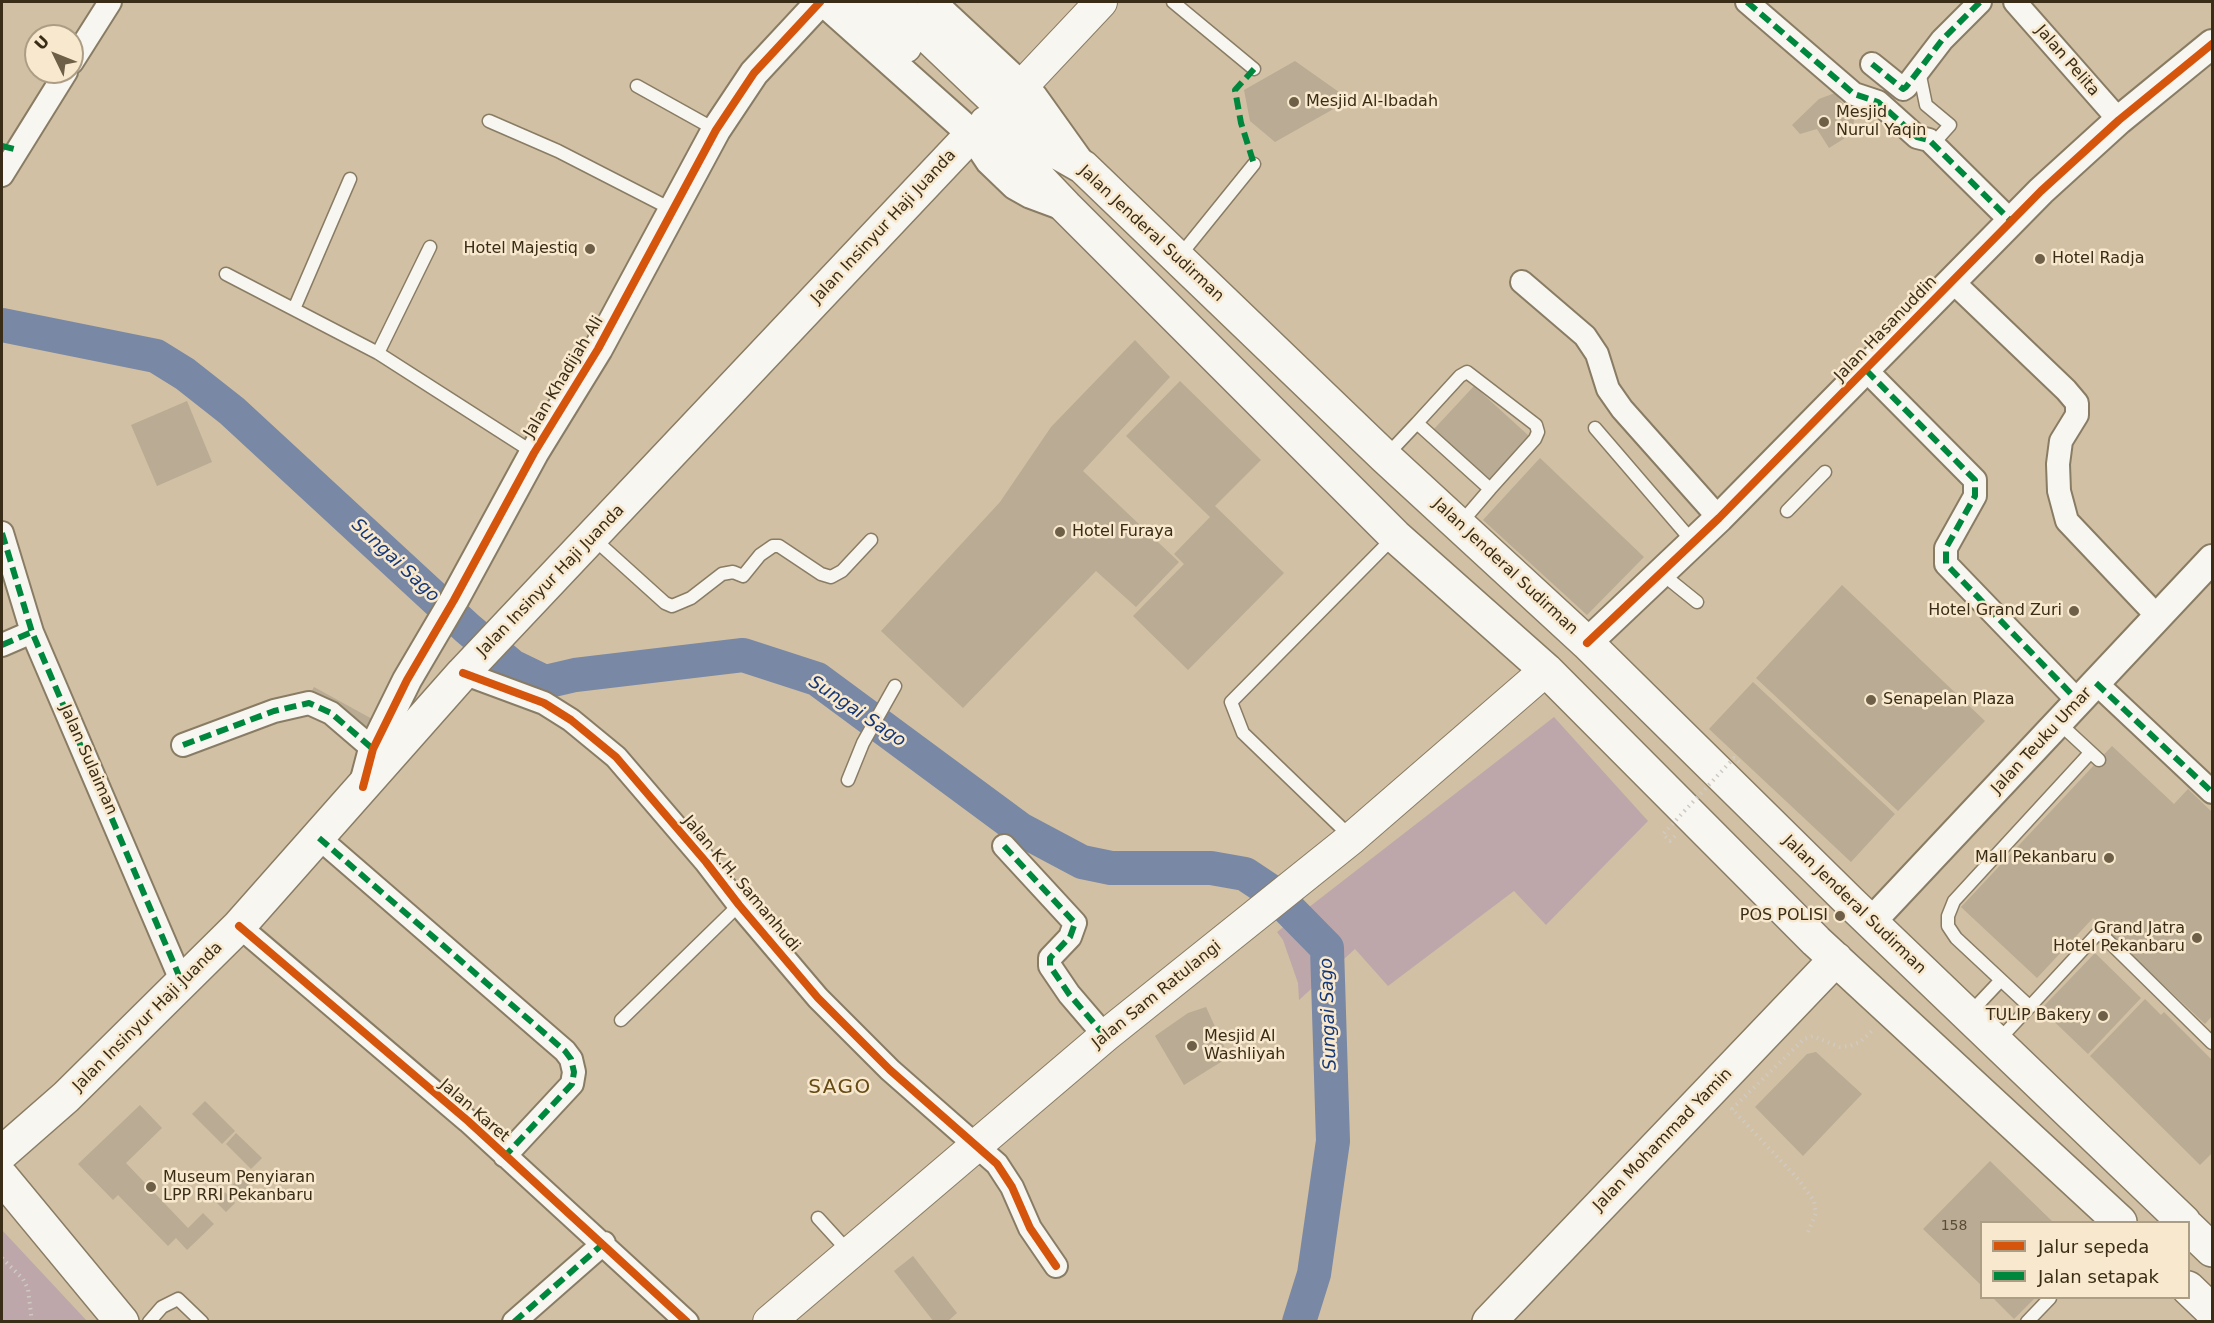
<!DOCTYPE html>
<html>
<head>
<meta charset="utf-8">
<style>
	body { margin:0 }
	#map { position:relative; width:2214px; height:1323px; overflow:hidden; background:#d1c0a3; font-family:"DejaVu Sans",sans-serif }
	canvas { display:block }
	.frame { position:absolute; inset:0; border:3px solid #392d17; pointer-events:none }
	.legend { position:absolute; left:1980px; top:1221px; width:210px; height:78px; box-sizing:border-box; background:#f8e8ce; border:2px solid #ac9d85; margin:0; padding:8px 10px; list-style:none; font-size:18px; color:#392d17 }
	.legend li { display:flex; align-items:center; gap:12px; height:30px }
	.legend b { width:30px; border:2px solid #ac9d85 }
	.north { position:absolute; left:24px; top:24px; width:60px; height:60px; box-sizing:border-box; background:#f8e8ce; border:2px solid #ac9d85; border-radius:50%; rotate:313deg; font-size:16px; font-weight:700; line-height:24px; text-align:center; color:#392d17 }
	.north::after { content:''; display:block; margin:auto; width:21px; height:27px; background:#6e6048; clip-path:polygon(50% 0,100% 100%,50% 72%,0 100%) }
</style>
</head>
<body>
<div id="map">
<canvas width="2214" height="1323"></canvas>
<div class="frame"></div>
<ul class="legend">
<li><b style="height:8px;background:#d6550d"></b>Jalur sepeda</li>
<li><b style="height:8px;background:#00873e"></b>Jalan setapak</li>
</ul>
<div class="north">U</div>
</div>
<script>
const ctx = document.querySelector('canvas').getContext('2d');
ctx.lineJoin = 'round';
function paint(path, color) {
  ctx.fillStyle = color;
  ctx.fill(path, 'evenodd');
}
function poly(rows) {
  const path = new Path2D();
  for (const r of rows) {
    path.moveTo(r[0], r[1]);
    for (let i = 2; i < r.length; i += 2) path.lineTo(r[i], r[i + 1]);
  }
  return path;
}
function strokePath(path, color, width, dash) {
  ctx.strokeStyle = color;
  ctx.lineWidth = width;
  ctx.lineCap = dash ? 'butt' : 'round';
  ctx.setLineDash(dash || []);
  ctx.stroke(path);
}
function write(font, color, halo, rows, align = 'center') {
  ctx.font = font + ' "DejaVu Sans",sans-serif';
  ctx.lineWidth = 5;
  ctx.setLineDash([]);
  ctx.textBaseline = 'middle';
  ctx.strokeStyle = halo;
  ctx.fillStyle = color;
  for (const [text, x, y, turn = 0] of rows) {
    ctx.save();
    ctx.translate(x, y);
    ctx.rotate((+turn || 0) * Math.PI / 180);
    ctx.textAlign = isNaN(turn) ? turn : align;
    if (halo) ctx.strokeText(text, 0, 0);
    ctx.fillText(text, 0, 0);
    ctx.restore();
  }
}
const green = poly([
	[1554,717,1648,821,1546,925,1514,891,1388,986,1355,949,1299,1000,1298,983,1283,940,1277,932],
	[2,1230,87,1321,2,1321]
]);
const river = poly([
	[2,325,156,356,185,374,232,411,467,628,512,666,545,682,575,675,743,655,817,679,1020,829,1082,862,1111,868,1211,868,1245,874,1272,892,1327,948,1333,1141,1314,1274,1299,1322]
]);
const building = poly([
	[1295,61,1346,97,1337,107,1275,142,1250,121,1244,90],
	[1835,93,1854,119,1853,133,1829,148,1817,129,1800,134,1792,125,1819,99],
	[1135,340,1170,377,1083,471,1179,562,1136,607,1096,571,963,708,881,631,1000,502,1051,427],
	[1180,381,1261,460,1215,506,1284,573,1188,670,1133,616,1184,564,1174,554,1210,517,1126,436],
	[1474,386,1529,436,1489,480,1434,429],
	[187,401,212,462,157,486,131,425],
	[1540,458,1644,557,1587,615,1483,520],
	[1842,585,1985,721,1898,811,1756,678],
	[1753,682,1895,814,1851,862,1709,729],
	[314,687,374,720,368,732,308,698],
	[2112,746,2174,804,2188,789,2212,812,2212,1016,2205,1024,2093,918,2037,978,1961,907],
	[2095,953,2141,998,2088,1054,2041,1009],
	[2145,999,2161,1015,2164,1012,2212,1060,2212,1153,2200,1165,2090,1056],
	[1206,1007,1229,1057,1184,1085,1155,1036,1188,1013],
	[1816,1052,1862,1094,1803,1156,1755,1107,1807,1054],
	[205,1101,235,1131,222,1144,192,1114],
	[140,1105,162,1128,126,1163,188,1228,203,1213,214,1224,187,1250,176,1238,168,1246,118,1195,113,1200,78,1164],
	[236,1133,262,1158,251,1169,226,1144],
	[1990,1161,2053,1222,1982,1222,1982,1286,1923,1229],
	[241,1177,251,1186,241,1196,231,1186],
	[225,1192,235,1203,226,1212,216,1202],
	[913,1256,957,1313,947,1322,934,1322,894,1271],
	[1993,1298,2035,1298,2014,1319]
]);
const path = poly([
	[1731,1108,1798,1179,1814,1201,1816,1213,1808,1232],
	[1732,1109,1804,1039,1813,1036,1840,1047,1850,1046,1860,1042,1874,1029],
	[2,1258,23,1279,28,1289,32,1322]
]);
const service = poly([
	[1173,2,1254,69],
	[1919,71,1926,105,1950,125,1933,144],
	[637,86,716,130],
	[489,121,558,151,673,210],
	[1178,258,1254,164],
	[226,274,378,353,534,453],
	[294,309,350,179],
	[378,353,430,247],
	[1417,423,1460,376,1467,372,1536,425,1538,432,1535,439,1490,489],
	[1595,428,1693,542],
	[1386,456,1417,423,1490,489,1460,524],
	[1787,511,1825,472],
	[593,538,665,603,672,606,691,598,722,574,733,572,743,576,760,555,773,546,779,546,821,574,831,577,842,571,871,540],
	[1661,573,1697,602],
	[2059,723,2099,760],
	[848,780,863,743,895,686],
	[1352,838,1243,733,1231,702,1394,537],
	[2030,1007,1956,938,1948,926,1948,916,1954,901,2090,753],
	[1969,1014,2001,980],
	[621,1020,739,905],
	[1997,1042,2099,932,2212,1043],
	[818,1218,849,1252],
	[149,1322,162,1307,178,1299,202,1322],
	[2027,1322,2050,1298]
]);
const minor = poly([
	[1747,2,1854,94,1878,102,1917,137,1929,140,2011,221],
	[2015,2,2119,120],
	[72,62,110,2],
	[1872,64,1903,89,1906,87,1942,40,1980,2],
	[2,175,66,72],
	[1951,280,2066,390,2077,403,2077,415,2061,441,2058,464,2059,491,2067,521,2158,617],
	[1522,282,1585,336,1597,354,1608,389,1622,409,1719,518],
	[1866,370,1975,480,1975,496,1946,548,1946,564,2079,702],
	[2,533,32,632,183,985],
	[2,645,32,632],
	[463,673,544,703,571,720,616,757,706,862,739,905,818,998,890,1070,997,1164,1012,1187,1030,1228,1056,1266],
	[2096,683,2212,792],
	[183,745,274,711,309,703,331,713,373,749],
	[319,838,565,1051,571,1059,574,1072,572,1084,505,1156],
	[1004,846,1075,923,1070,937,1050,958,1050,966,1069,994,1105,1036],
	[239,926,468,1121,687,1322],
	[514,1322,604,1243]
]);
const tertiary = poly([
	[824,2,972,134,990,161,1015,185,1031,194,1066,207],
	[931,2,1033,97,1083,167],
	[1587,643,1719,518,2041,191,2119,120,2212,44],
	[363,787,373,749,407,680,454,600,534,453,598,349,716,130,754,73,820,2],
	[1871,922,2212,559]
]);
const secondary = poly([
	[1022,86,1101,2],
	[769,1322,1105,1036,1352,838,1546,670]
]);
const primary = poly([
	[859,2,905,46],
	[892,2,1039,142,1083,167,1385,457,1587,643,1850,902,2184,1222],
	[986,123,1066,207,1395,536,1546,670,1816,941,2120,1222],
	[2,1153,66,1097,239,926,463,673,972,134],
	[2,1177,122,1322],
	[2188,1227,2212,1250],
	[2188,1288,2212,1311],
	[1489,1322,1836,959]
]);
const pathBridge = poly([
	[1675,836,1670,841,1663,834,1734,758,1741,764]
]);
const quiet = poly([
	[1747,2,1854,94,1878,102,1917,137,1929,140,2011,221],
	[1872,64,1903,89,1906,87,1942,40,1980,2],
	[1254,69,1235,90,1241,123,1254,164],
	[2,146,18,150],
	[1866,370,1975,480,1975,496,1946,548,1946,564,2079,702],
	[2,533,32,632,183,985],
	[2,645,32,632],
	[2096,683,2212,792],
	[183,745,274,711,309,703,331,713,373,749],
	[319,838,565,1051,571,1059,574,1072,572,1084,505,1156],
	[1004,846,1075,923,1070,937,1050,958,1050,966,1069,994,1105,1036],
	[514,1322,604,1243]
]);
const cycleway = poly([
	[1587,643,1719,518,2041,191,2119,120,2212,44],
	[463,673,544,703,571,720,616,757,706,862,739,905,818,998,890,1070,997,1164,1012,1187,1030,1228,1056,1266],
	[363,787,373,749,407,680,454,600,534,453,598,349,716,130,754,73,820,2],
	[239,926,468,1121,687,1322]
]);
const markers = [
	[1294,102,6,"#6e6048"],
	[1824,122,6,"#6e6048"],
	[590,249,6,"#6e6048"],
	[2040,259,6,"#6e6048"],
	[1060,532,6,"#6e6048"],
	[2074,611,6,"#6e6048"],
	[1871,700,6,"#6e6048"],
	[2109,858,6,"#6e6048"],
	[1840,916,6,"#6e6048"],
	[2197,938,6,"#6e6048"],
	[2103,1016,6,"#6e6048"],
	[1192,1046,6,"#6e6048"],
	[151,1187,6,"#6e6048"]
];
const numberNames = [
	["158",1954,1226]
];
const streetNames = [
	["Jalan Pelita",2067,61,49],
	["Jalan Insinyur Haji Juanda",884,227,-47],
	["Jalan Jenderal Sudirman",1151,234,43],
	["Jalan Hasanuddin",1886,329,-46],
	["Jalan Khadijah Ali",564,377,-59],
	["Jalan Jenderal Sudirman",1505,567,43],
	["Jalan Insinyur Haji Juanda",551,581,-46],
	["Jalan Teuku Umar",2042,741,-47],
	["Jalan Sulaiman",88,760,66],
	["Jalan K.H. Samanhudi",741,884,50],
	["Jalan Jenderal Sudirman",1854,905,44],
	["Jalan Sam Ratulangi",1157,995,-39],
	["Jalan Insinyur Haji Juanda",148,1017,-45],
	["Jalan Karet",474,1111,41],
	["Jalan Mohammad Yamin",1663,1140,-46]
];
const poiNames = [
	["Mesjid Al-Ibadah",1306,102],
	["Mesjid",1836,113],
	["Nurul Yaqin",1836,131],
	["Hotel Majestiq",578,249,"right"],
	["Hotel Radja",2052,259],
	["Hotel Furaya",1072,532],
	["Hotel Grand Zuri",2062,611,"right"],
	["Senapelan Plaza",1883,700],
	["Mall Pekanbaru",2097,858,"right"],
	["POS POLISI",1828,916,"right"],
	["Grand Jatra",2185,929,"right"],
	["Hotel Pekanbaru",2185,947,"right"],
	["TULIP Bakery",2091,1016,"right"],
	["Mesjid Al",1204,1037],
	["Washliyah",1204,1055],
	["Museum Penyiaran",163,1178],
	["LPP RRI Pekanbaru",163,1196]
];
const waterNames = [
	["Sungai Sago",395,561,43],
	["Sungai Sago",857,712,34],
	["Sungai Sago",1329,1014,-92]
];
const quarterNames = [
	["SAGO",840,1088]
];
paint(green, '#bda7ab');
strokePath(river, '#7988a4', 34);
paint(building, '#b9ab94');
strokePath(service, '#897c64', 15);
strokePath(minor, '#897c64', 26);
strokePath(tertiary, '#897c64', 32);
strokePath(secondary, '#897c64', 34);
strokePath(primary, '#897c64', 36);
strokePath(path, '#cfcac1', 4, [1.5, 4.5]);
strokePath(service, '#f8f6f1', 12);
strokePath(minor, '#f8f6f1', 22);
strokePath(tertiary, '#f8f6f1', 28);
strokePath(secondary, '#f8f6f1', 32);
strokePath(primary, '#f8f6f1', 33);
strokePath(pathBridge, '#cfcac1', 4, [1.5, 4.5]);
strokePath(quiet, '#00873e', 6, [12, 6]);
strokePath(cycleway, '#d6550d', 8);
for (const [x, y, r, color] of markers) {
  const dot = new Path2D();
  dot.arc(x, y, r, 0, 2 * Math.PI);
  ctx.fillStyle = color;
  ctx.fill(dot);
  strokePath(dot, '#f8e8ce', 2);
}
write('14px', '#5a4d37', null, numberNames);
write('16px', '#392d17', '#f8e8ce', streetNames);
write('16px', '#392d17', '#f8e8ce', poiNames, 'left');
write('italic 18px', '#133778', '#f8e8ce', waterNames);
ctx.letterSpacing = '1.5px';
write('20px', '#654a13', '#f8e8ce', quarterNames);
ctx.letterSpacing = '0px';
</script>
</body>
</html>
